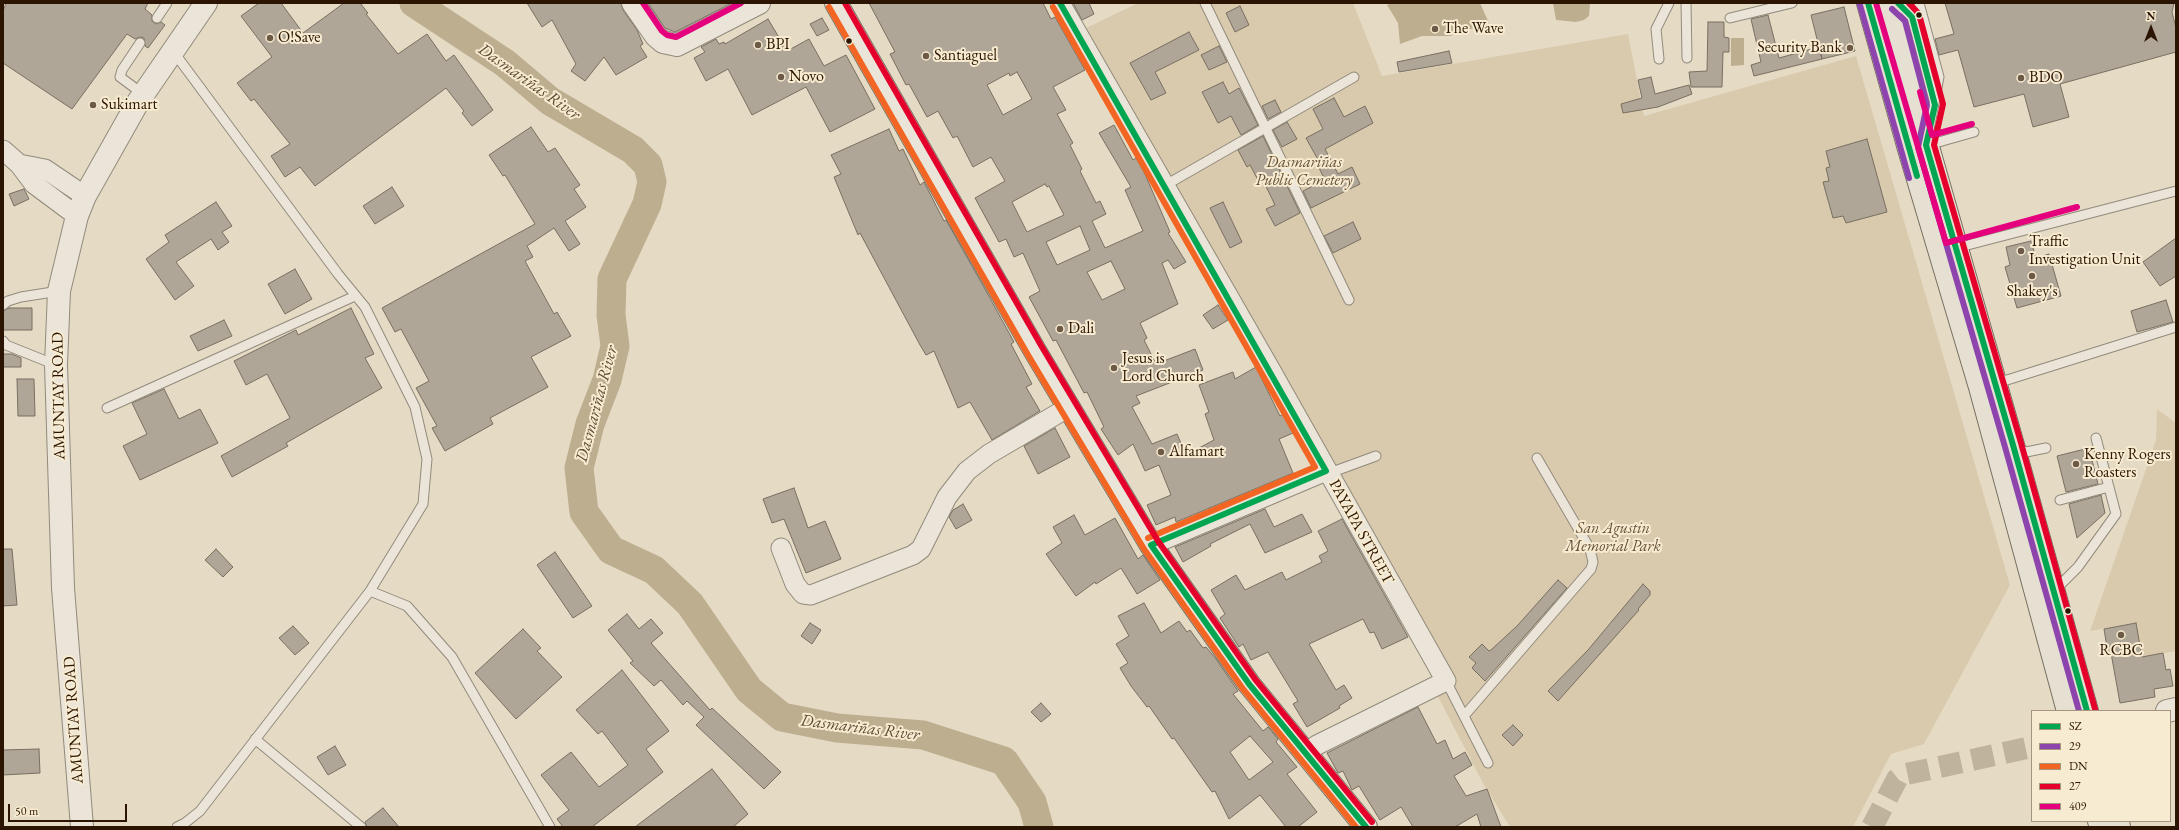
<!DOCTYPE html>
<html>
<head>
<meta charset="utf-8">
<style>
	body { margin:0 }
	#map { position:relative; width:2179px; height:830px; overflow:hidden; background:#e5dbc5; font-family:"EB Garamond",serif }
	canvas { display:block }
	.frame { position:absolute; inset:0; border:4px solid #2b1402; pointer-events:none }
	.legend { position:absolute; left:2031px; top:710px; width:140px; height:112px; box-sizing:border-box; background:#f7ebd1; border:1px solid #a5957e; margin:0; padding:5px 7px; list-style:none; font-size:12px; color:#2b1402 }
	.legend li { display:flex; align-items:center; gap:8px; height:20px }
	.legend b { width:20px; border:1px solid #a5957e }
	.north { position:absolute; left:2131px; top:8px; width:40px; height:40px; -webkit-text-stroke:3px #f7ebd1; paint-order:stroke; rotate:0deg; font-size:11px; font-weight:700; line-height:16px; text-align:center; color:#2b1402 }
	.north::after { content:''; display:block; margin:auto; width:14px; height:18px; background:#2b1402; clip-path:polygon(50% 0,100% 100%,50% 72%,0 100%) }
	.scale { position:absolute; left:8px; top:804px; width:119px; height:18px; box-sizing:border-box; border:2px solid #2b1402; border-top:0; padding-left:5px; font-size:12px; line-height:14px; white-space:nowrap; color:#2b1402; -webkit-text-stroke:3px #f7ebd1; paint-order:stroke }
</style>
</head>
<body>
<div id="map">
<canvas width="2179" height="830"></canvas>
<div class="frame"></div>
<ul class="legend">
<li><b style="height:5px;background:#00a651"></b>SZ</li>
<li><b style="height:5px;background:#8e44ad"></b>29</li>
<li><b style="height:5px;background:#f26522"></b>DN</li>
<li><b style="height:5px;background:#e4002b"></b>27</li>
<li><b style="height:5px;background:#e5007d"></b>409</li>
</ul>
<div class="north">N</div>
<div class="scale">50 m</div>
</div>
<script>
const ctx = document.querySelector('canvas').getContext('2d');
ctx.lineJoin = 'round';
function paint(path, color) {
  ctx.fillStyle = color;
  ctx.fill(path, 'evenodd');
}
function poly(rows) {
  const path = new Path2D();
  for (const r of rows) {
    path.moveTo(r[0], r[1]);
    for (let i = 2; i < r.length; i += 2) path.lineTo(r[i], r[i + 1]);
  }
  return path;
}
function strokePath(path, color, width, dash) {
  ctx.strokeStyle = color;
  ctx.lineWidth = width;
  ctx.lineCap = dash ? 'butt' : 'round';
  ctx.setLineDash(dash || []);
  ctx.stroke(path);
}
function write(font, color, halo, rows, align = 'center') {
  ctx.font = font + ' "EB Garamond",serif';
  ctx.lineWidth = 4;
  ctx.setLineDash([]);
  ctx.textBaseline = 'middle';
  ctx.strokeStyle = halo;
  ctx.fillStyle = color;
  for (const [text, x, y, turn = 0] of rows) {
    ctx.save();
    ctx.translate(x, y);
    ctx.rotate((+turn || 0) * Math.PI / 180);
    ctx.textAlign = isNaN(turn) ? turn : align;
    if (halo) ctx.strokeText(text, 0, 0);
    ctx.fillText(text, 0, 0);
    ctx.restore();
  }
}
const green = poly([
	[1138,3,1353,3,1382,76,1628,34,1644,116,1856,56,2010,585,1924,744,1891,754,1853,827,1510,827,1484,785,1436,693,1449,672,1084,29],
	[2157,409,2176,423,2176,651,2142,657,2135,623,2090,631,2156,440]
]);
const water = poly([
	[1392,3,1480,3,1489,23,1450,36,1422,36,1400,44,1398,23,1387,5],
	[1553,3,1590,3,1589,16,1584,20,1576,22,1556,20],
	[1731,38,1744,38,1744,65,1731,66]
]);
const river = poly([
	[414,3,505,63,550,101,633,150,648,165,652,182,647,204,612,279,611,315,615,346,607,380,590,424,579,468,584,512,611,550,654,570,690,604,749,690,782,717,837,728,923,735,1004,761,1032,802,1039,827]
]);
const building = poly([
	[6,3,148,3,145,9,152,15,152,21,156,24,161,22,165,25,148,48,145,46,144,38,140,37,135,39,127,34,72,109,3,63,3,11,6,3],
	[259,3,281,3,303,33,344,3,360,3,368,13,366,14,398,54,427,34,446,61,454,55,493,110,472,126,462,113,464,111,446,88,315,186,300,167,285,177,271,156,290,144,254,99,251,101,237,83,272,57,241,16,259,3],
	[527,3,621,3,623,10,637,30,643,44,640,46,647,57,616,75,604,57,585,81,571,71,576,64,552,20,542,27,527,3],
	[648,3,732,3,675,32,665,28,648,3],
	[869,3,1043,3,1051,19,1055,17,1085,70,1053,87,1066,110,1057,114,1073,143,1070,145,1082,169,1080,171,1096,203,1100,201,1106,214,1092,221,1105,248,1143,231,1125,190,1131,187,1099,133,1114,125,1133,160,1136,158,1145,174,1170,232,1168,233,1186,262,1174,269,1168,260,1162,263,1178,304,1140,323,1147,338,1144,340,1156,364,1195,349,1203,370,1136,396,1140,403,1132,407,1152,444,1177,434,1186,455,1214,440,1205,414,1209,412,1199,385,1233,372,1235,379,1256,367,1280,416,1283,414,1293,433,1279,439,1293,473,1176,522,1175,517,1156,525,1147,505,1171,495,1159,465,1145,471,1133,444,1118,455,1101,429,1104,427,1087,392,1084,393,1056,340,1053,341,1029,297,1040,291,1023,253,1014,257,1006,239,999,242,975,198,1005,181,991,157,973,167,957,136,953,138,938,111,927,117,909,84,906,85,890,54,895,52,869,3],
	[1017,72,1032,99,1003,115,987,85,1009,73,1010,76,1017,72],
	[1045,184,1047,187,1049,186,1064,215,1027,232,1012,202,1045,184],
	[1080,226,1090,250,1057,265,1046,242,1080,226],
	[1111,261,1125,289,1102,300,1087,272,1111,261],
	[1073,3,1089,3,1094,14,1082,20,1073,3],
	[1945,3,2174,3,2172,12,2176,28,2176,52,2060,84,2069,117,2033,127,2024,94,1974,107,1958,50,1939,55,1935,39,1954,34,1945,3],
	[1240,6,1249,25,1235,32,1226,13,1240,6],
	[1844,7,1855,51,1822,59,1811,15,1844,7],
	[1768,15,1779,58,1819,47,1822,59,1754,76,1751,65,1761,62,1751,19,1768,15],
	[822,18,829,30,817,36,810,24,822,18],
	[768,19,787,51,809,39,824,66,846,55,875,109,830,132,806,87,752,115,728,69,706,81,694,58,705,52,701,47,716,39,719,44,724,42,725,44,768,19],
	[1708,22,1724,22,1724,37,1729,38,1729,52,1723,52,1722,87,1691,87,1689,72,1707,71,1708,22],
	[1189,32,1199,50,1155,72,1166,93,1151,100,1130,63,1189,32],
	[1219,46,1227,62,1209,70,1201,55,1219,46],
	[1449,51,1452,63,1399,72,1397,62,1449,51],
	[1651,77,1655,94,1689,85,1692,94,1658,107,1623,113,1621,104,1642,98,1638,80,1651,77],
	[1223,82,1229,94,1239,88,1258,125,1241,135,1231,116,1218,123,1202,92,1223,82],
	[1334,98,1344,117,1365,106,1373,123,1325,149,1338,174,1352,167,1360,184,1311,208,1303,191,1325,180,1319,168,1322,167,1306,138,1323,129,1313,109,1334,98],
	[1275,100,1281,112,1268,119,1262,106,1275,100],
	[1287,122,1297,139,1282,147,1273,130,1287,122],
	[531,127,548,152,555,148,580,185,574,189,586,207,565,221,580,244,569,251,554,228,527,246,533,257,525,261,554,314,557,312,571,336,531,357,548,387,490,418,493,424,445,451,432,428,437,426,416,388,429,381,401,329,395,332,382,308,535,224,505,175,503,176,489,155,531,127],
	[889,129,899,151,903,149,920,185,924,182,944,221,946,220,985,289,1014,342,1011,344,1032,384,1026,387,1040,411,992,440,970,402,958,408,934,351,926,355,920,345,860,233,858,235,834,177,841,174,831,155,889,129],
	[1263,136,1300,213,1275,226,1266,209,1275,205,1263,180,1259,182,1250,165,1247,167,1238,150,1263,136],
	[1867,139,1887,212,1846,223,1843,216,1833,218,1823,182,1829,181,1826,168,1830,167,1826,151,1867,139],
	[392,187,404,206,375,224,363,206,392,187],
	[24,189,29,199,14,206,9,194,24,189],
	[216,202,232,226,222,232,229,242,218,250,211,239,176,262,194,286,175,300,146,259,169,242,165,235,216,202],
	[1223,202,1242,242,1230,248,1210,208,1223,202],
	[1353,222,1361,239,1333,253,1324,236,1353,222],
	[2176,238,2176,276,2160,286,2143,262,2176,238],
	[2031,241,2036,258,2049,254,2061,296,2017,308,2005,267,2010,265,2006,247,2031,241],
	[295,269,312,299,285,314,268,284,295,269],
	[2166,300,2173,322,2137,332,2131,311,2166,300],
	[1218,305,1228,320,1213,329,1203,315,1218,305],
	[9,308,32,308,32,330,3,330,3,311,9,308],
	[351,308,374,354,365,358,382,388,286,443,288,446,232,477,221,456,290,418,267,374,246,385,234,361,296,330,298,335,351,308],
	[224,320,232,336,198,351,190,336,224,320],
	[3,354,12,354,21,358,21,367,3,367,3,354],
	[17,379,34,379,35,416,18,416,17,379],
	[164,389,179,419,200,409,218,443,140,480,123,446,147,434,132,403,164,389],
	[1055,428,1070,457,1038,474,1024,446,1055,428],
	[2089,448,2098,484,2066,492,2057,456,2089,448],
	[794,488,808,528,825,521,841,559,806,573,784,519,772,523,763,499,794,488],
	[2101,495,2105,513,2077,538,2069,504,2101,495],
	[963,504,972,520,956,529,949,517,953,510,963,504],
	[1265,509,1274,527,1302,514,1312,532,1265,553,1250,524,1210,544,1211,546,1183,562,1175,547,1265,509],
	[1074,515,1085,535,1115,518,1138,559,1143,555,1160,580,1137,594,1121,568,1096,584,1095,582,1076,596,1046,554,1062,543,1053,527,1074,515],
	[1342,519,1408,637,1382,649,1374,632,1370,633,1363,619,1309,644,1336,690,1344,685,1352,698,1339,706,1340,708,1307,727,1293,704,1298,701,1268,652,1251,660,1243,644,1239,647,1220,618,1225,614,1211,590,1236,575,1245,590,1282,572,1286,580,1322,562,1319,556,1328,551,1318,531,1342,519],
	[3,549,12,549,17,605,3,606,3,549],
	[216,549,233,567,223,577,205,560,216,549],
	[555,552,592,606,573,618,537,565,555,552],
	[1558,580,1567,588,1485,681,1472,668,1476,663,1469,657,1482,644,1489,651,1491,650,1518,625,1558,580],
	[1643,584,1650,591,1650,595,1638,609,1639,610,1558,701,1548,691,1588,650,1643,584],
	[1144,603,1161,633,1179,621,1187,632,1190,630,1203,648,1206,647,1216,659,1238,691,1233,694,1263,731,1268,727,1278,739,1276,742,1297,767,1287,774,1317,812,1298,827,1286,827,1260,795,1229,819,1215,791,1212,792,1174,738,1172,739,1149,706,1147,707,1131,686,1120,668,1128,663,1116,644,1129,636,1118,616,1144,603],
	[1250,736,1273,762,1249,780,1230,752,1250,736],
	[627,614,639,629,651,619,663,633,651,643,710,710,712,708,781,772,764,789,696,725,704,717,687,701,683,705,661,680,654,686,630,663,633,661,608,630,627,614],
	[810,623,821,630,812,644,801,636,810,623],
	[2136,623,2142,657,2163,653,2166,670,2170,669,2173,686,2154,689,2155,697,2120,703,2111,653,2108,653,2104,629,2136,623],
	[293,626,309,643,295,655,279,638,293,626],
	[523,629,541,648,537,651,562,677,516,719,475,673,523,629],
	[622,670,669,731,646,749,663,772,592,827,563,827,557,819,569,810,541,775,571,752,599,787,628,765,602,731,598,734,576,710,622,670],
	[1041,703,1051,714,1041,722,1031,712,1041,703],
	[1418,707,1437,744,1445,740,1453,759,1465,752,1472,765,1454,776,1466,796,1487,789,1501,827,1481,827,1477,814,1455,827,1413,827,1401,807,1380,820,1359,786,1352,790,1343,771,1338,773,1327,753,1418,707],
	[1513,725,1523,735,1513,746,1502,735,1513,725],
	[335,746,346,765,328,775,317,757,335,746],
	[39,749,40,773,3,775,3,750,39,749],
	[712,769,748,814,733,827,635,827,712,769],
	[383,808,399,827,367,827,365,822,383,808]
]);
const tertiaryTunnel = poly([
	[1872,827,1897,779,1902,775,2032,747]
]);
const service = poly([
	[1205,3,1349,300],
	[1686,3,1687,58],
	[1898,3,1912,17,1934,100],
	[1919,3,1939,77,1929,130],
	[157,18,167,3],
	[1730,18,1792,3],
	[140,43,122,70,120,77,143,94],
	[173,51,338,274,365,307,415,407,427,459,423,504,370,591,200,811,185,823,177,827],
	[1659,59,1656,29,1669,3],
	[1928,145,1974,132],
	[1164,186,1354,77],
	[1956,248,2176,191],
	[3,305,8,301,21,297,59,291],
	[3,341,6,345,56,365],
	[1994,382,2007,380,2176,327],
	[107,408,355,296],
	[2016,446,2026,452,2046,448],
	[1326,471,1335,471,1376,456],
	[2060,500,2109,487],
	[2052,586,2062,583,2078,567,2116,514,2096,438],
	[370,591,407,606,452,657,550,827],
	[1446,681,1488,763],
	[1464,716,1591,569,1593,562,1590,549,1537,458],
	[255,739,361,827]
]);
const minor = poly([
	[1060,3,1269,367,1446,681,1317,745,1306,753],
	[3,150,19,164,34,184,77,216],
	[19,164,45,169,85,196],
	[1151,545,1326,471],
	[781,548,795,584,803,594,811,595,913,555,921,549,947,497,967,471,989,454,1069,407]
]);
const tertiary = poly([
	[633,3,656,36,663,42,677,45,759,3],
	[2167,711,2176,709],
	[82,827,63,588,56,365,59,291,77,216,85,196,138,102,206,3]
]);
const secondary = poly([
	[836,3,1035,351,1151,545,1249,684,1366,827]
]);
const trunk = poly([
	[1868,3,1909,149,1980,387,2068,711],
	[1887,3,2013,445,2087,711],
	[2099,821,2101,827],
	[2118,821,2119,827]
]);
const bus1 = poly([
	[1060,3,1326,471,1151,545,1249,684,1366,827],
	[1868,3,1917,176],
	[1898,3,1912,17,1935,105,1926,145,2013,445,2087,711]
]);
const bus2 = poly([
	[1860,5,1909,178],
	[1892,9,1905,21,1927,105,1918,147,2005,447,2079,711]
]);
const bus3 = poly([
	[829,7,1028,355,1144,549,1243,689,1356,827],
	[1053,7,1315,467,1148,538]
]);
const bus4 = poly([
	[845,3,1042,347,1158,541,1255,679,1372,822],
	[1909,3,1919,14,1943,104,1934,145,2021,443,2095,709]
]);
const bus5 = poly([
	[643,3,662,31,667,35,676,37,741,3],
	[1876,3,1946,243,2077,207],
	[1920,92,1932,135,1972,124]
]);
const markers = [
	[1919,15,3.5,"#2b1402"],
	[1435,29,4,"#6c5a46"],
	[270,38,4,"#6c5a46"],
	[849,41,3.5,"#2b1402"],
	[758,45,4,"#6c5a46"],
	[1850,48,4,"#6c5a46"],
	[926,56,4,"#6c5a46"],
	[781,77,4,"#6c5a46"],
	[2021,78,4,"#6c5a46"],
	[93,105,4,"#6c5a46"],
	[2021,251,4,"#6c5a46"],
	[2032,276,4,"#6c5a46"],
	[1060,329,4,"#6c5a46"],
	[1114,368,4,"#6c5a46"],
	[1161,452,4,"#6c5a46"],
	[2076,464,4,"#6c5a46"],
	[2068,611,3.5,"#2b1402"],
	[2121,635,4,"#6c5a46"]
];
const poiNames = [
	["The Wave",1443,29],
	["O!Save",278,38],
	["BPI",766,45],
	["Security Bank",1842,48,"right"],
	["Santiaguel",934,56],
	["Novo",789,77],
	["BDO",2029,78],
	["Sukimart",101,105],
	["Traffic",2029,242],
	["Investigation Unit",2029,260],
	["Shakey's",2032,292,"center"],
	["Dali",1068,329],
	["Jesus is",1122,359],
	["Lord Church",1122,377],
	["Alfamart",1169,452],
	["Kenny Rogers",2084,455],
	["Roasters",2084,473],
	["RCBC",2121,651,"center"]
];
const parkNames = [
	["Dasmariñas",1304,163],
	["Public Cemetery",1304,181],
	["San Agustin",1613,529],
	["Memorial Park",1613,547]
];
const streetNames = [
	["AMUNTAY ROAD",59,396,-91],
	["PAYAPA STREET",1361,532,61],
	["AMUNTAY ROAD",74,720,-94]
];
const waterNames = [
	["Dasmariñas River",529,82,35],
	["Dasmariñas River",597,404,-75],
	["Dasmariñas River",860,728,7]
];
paint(green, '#d9caad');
paint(water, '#beae90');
strokePath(river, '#beae90', 29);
paint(building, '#afa697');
strokePath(building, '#786f61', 1);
strokePath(tertiaryTunnel, '#c0b39e', 22, [22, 11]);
strokePath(service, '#928a7b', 11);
strokePath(minor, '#928a7b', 21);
strokePath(tertiary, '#928a7b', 24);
strokePath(secondary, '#786f61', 24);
strokePath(trunk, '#786f61', 24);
strokePath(service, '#eae4d9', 9);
strokePath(minor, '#eae4d9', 19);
strokePath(tertiary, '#eae4d9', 22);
strokePath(secondary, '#eae4d9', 22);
strokePath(trunk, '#e6e0d3', 22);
strokePath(bus1, '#00a651', 6);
strokePath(bus2, '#8e44ad', 6);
strokePath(bus3, '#f26522', 6);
strokePath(bus4, '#e4002b', 6);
strokePath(bus5, '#e5007d', 6);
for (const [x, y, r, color] of markers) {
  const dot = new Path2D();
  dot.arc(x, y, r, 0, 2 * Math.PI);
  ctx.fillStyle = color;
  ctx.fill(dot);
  strokePath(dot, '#f7ebd1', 1.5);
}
write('16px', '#2b1402', '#f7ebd1', poiNames, 'left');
write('italic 16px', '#654f37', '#f7ebd1', parkNames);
write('16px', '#2b1402', '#f7ebd1', streetNames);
write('italic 17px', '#5f4a32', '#f7ebd1', waterNames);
</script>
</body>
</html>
